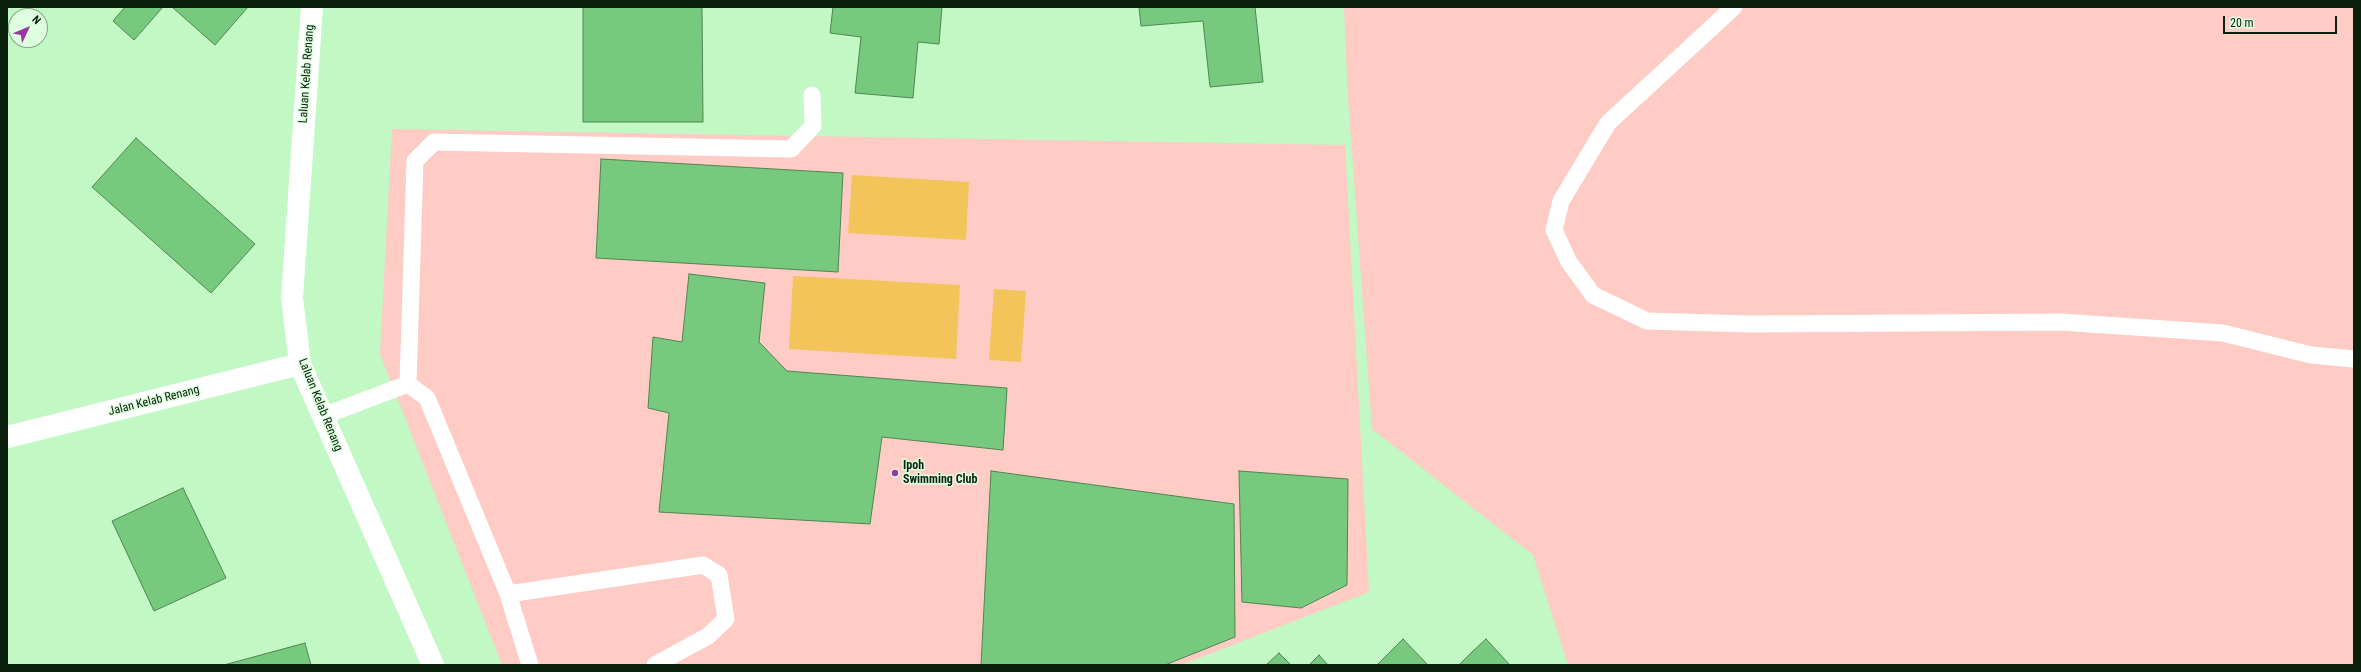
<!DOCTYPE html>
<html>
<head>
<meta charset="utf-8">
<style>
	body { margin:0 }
	#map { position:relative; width:2361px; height:672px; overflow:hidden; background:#c1f8c3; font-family:"Roboto Condensed",sans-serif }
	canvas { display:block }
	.frame { position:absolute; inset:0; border:8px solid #0a1f0c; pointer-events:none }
	.north { position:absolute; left:8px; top:8px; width:40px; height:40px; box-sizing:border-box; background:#deffdf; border:1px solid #89a58b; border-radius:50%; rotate:46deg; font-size:11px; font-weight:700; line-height:16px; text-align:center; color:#0a1f0c }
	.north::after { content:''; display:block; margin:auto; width:14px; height:18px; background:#9a389f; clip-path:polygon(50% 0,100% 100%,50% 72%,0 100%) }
	.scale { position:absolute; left:2223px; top:16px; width:114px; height:18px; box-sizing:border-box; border:2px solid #0a1f0c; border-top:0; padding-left:5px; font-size:12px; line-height:14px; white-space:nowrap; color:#0a1f0c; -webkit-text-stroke:3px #deffdf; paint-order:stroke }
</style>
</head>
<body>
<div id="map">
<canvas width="2361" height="672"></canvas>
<div class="frame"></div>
<div class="north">N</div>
<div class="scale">20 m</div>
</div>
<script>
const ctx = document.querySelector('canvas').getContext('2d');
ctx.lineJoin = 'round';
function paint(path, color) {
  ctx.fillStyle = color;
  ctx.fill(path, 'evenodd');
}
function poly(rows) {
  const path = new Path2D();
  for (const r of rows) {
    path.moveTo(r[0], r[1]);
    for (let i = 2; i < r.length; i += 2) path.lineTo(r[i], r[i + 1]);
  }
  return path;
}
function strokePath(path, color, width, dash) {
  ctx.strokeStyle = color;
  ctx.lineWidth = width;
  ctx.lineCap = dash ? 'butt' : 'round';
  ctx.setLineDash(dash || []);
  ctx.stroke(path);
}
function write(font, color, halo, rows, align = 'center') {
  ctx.font = font + ' "Roboto Condensed",sans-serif';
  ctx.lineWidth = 3;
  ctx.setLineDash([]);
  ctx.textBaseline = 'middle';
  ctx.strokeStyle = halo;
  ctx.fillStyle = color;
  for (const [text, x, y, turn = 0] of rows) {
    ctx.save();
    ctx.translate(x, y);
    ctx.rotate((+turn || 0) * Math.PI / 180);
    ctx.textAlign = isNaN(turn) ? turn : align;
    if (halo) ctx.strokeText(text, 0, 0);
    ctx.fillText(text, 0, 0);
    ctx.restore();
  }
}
const green = poly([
	[1344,7,2354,7,2354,665,1568,665,1533,555,1372,429,1348,98],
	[392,129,1345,145,1369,592,1181,665,502,665,380,354]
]);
const water = poly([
	[852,175,969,182,966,240,848,233],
	[793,276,960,285,956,359,789,349],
	[994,289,1026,291,1021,362,989,360]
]);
const building = poly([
	[125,7,163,7,134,40,113,21,125,7],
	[172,7,248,7,215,45,172,7],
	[583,7,702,7,703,122,583,122,583,7],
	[833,7,942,7,939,44,918,42,913,98,855,93,861,37,830,33,833,7],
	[1139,7,1255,7,1263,82,1210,87,1203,21,1141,26,1139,7],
	[136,138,255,244,211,293,92,187,136,138],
	[601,159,843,173,838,272,596,258,601,159],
	[689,274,765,283,759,342,787,371,1007,388,1003,450,882,437,870,524,659,512,669,413,648,408,653,337,682,342,689,274],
	[991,471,1234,504,1235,637,1165,665,981,665,991,471],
	[1239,471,1348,479,1347,585,1301,608,1242,602,1239,471],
	[183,488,226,578,154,611,112,521,183,488],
	[1403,639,1428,665,1379,665,1378,664,1403,639],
	[1486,639,1510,665,1459,665,1473,651,1486,639],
	[305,643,311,665,224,665,305,643],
	[1279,653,1291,665,1266,665,1279,653],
	[1319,655,1328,665,1309,665,1319,655]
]);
const lane = poly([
	[1734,7,1608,123,1561,201,1554,230,1569,262,1593,295,1647,321,1751,324,2061,322,2223,333,2311,355,2354,359],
	[408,384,415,161,434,142,791,149,813,126,812,95],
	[323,416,408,384,427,398,508,594,530,665],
	[508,594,703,565,719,575,726,619,708,636,655,665]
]);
const street = poly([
	[312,7,292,298,300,364,433,665],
	[7,437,300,364]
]);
const markers = [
	[895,473,4,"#9a389f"]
];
const streetNames = [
	["Laluan Kelab Renang",307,74,-86],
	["Jalan Kelab Renang",154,401,-14],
	["Laluan Kelab Renang",320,405,68]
];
const poiNames = [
	["Ipoh",903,466],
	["Swimming Club",903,480]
];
paint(green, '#fecbc5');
paint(water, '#f2c459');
paint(building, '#77ca7d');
strokePath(building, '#518454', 1);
strokePath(lane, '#fff', 17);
strokePath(street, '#fff', 22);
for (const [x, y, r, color] of markers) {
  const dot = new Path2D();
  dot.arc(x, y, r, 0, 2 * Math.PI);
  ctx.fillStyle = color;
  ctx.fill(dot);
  strokePath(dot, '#deffdf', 1.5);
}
write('12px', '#0a1f0c', '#deffdf', streetNames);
write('bold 12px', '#0a1f0c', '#deffdf', poiNames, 'left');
</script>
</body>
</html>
